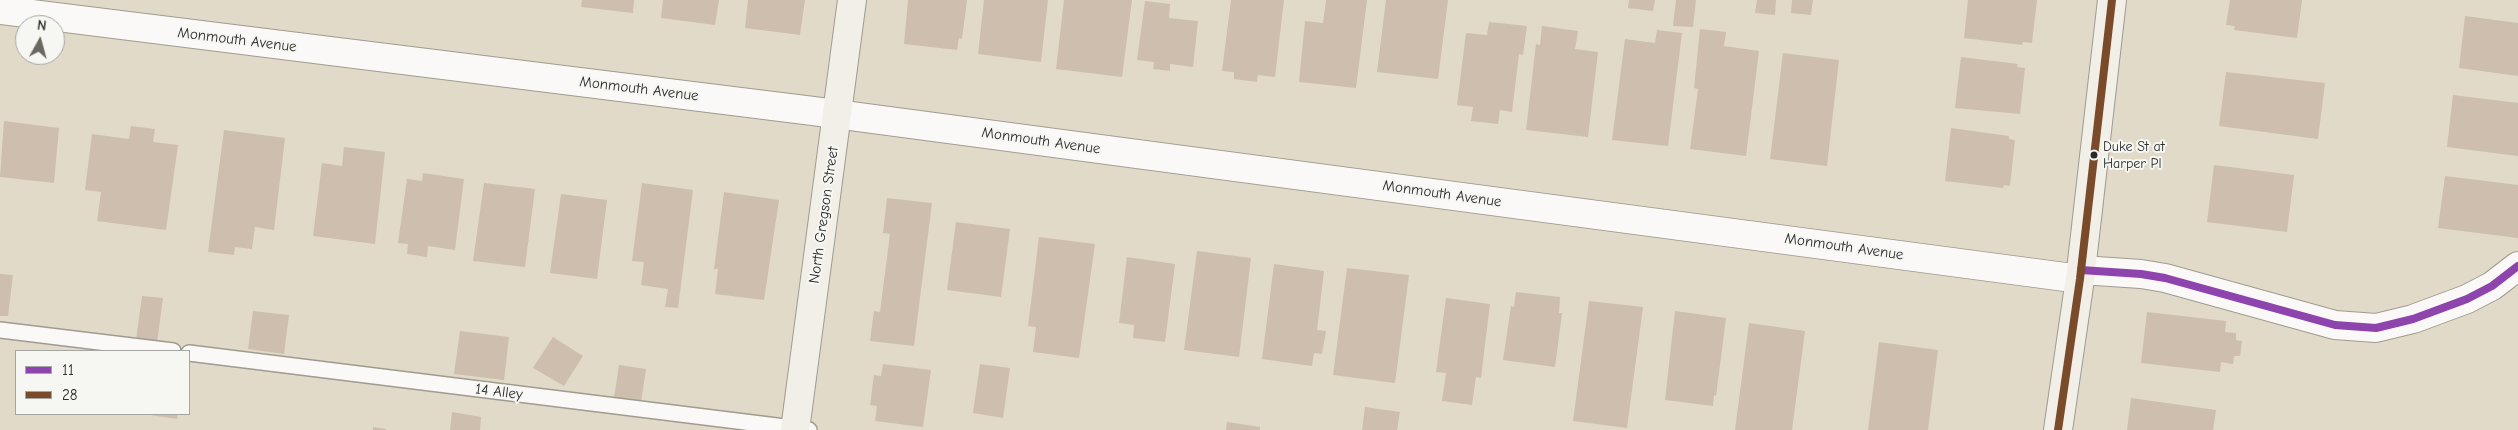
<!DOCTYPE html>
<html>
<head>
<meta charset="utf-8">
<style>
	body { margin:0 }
	#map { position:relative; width:2518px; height:430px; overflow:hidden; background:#e2dac8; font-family:"Comic Neue",sans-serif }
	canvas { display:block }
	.legend { position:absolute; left:15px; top:350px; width:175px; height:65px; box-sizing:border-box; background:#f6f6f2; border:1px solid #a5a5a2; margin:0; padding:6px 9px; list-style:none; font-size:15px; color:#2b2b2b }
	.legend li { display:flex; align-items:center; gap:10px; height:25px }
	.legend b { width:25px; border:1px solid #a5a5a2 }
	.north { position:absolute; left:15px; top:15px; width:50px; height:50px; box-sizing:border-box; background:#f6f6f2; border:1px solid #a5a5a2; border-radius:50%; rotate:7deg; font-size:14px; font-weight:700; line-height:20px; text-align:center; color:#2b2b2b }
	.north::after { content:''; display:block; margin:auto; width:18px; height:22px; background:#6b6862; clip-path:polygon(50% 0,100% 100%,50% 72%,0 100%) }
</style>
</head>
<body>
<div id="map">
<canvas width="2518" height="430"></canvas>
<ul class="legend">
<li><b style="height:6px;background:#8e44ad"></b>11</li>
<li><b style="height:6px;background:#7a4b2a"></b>28</li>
</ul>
<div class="north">N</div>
</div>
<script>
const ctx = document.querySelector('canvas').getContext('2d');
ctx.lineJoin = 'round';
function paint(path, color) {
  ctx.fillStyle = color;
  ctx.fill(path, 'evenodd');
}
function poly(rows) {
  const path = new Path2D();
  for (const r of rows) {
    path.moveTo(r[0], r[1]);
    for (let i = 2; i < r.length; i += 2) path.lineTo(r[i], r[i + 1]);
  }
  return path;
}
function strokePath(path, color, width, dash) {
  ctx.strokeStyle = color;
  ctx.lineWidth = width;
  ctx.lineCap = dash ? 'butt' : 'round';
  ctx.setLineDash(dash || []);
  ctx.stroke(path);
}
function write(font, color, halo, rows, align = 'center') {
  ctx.font = font + ' "Comic Neue",sans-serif';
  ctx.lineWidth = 4;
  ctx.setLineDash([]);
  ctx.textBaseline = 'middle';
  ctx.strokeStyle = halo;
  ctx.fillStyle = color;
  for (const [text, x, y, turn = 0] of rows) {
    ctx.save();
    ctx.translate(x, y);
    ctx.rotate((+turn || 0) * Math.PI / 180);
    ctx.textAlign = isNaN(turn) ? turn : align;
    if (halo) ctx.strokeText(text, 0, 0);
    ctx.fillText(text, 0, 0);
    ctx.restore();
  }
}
const building = poly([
	[582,0,634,0,633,13,581,7],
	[663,0,719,0,715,25,661,18],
	[748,0,805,0,800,35,745,28],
	[908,0,967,0,962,39,959,38,957,50,904,44],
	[984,0,1048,0,1041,62,978,54],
	[1064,0,1132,0,1122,77,1056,69],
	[1231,0,1284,0,1275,77,1258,75,1257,82,1234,79,1234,72,1222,71],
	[1326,0,1367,0,1356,88,1299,82,1305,21,1323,23],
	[1386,0,1448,0,1438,79,1377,72],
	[1629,0,1655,0,1653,11,1628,8],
	[1676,0,1696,0,1693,27,1673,26],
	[1757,0,1776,0,1775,15,1755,13],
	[1792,0,1813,0,1811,15,1791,13],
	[1968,0,2037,0,2032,43,2023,42,2022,45,1964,38],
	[2230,0,2302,0,2297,38,2234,30,2235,26,2226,25],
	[1145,1,1170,4,1169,18,1198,21,1193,67,1170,64,1170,71,1153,69,1154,62,1137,60],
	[2465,16,2518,23,2518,76,2459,68],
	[1489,22,1527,26,1523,55,1519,54,1512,112,1500,110,1498,124,1471,121,1473,107,1457,105,1466,33,1487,35],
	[1542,26,1578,31,1575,49,1598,52,1588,137,1526,130,1536,44,1540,45],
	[1700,29,1726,32,1724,46,1759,51,1746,156,1690,149,1698,89,1694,88],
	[1657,30,1682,33,1668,146,1612,140,1625,39,1655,43],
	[1783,53,1839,60,1827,166,1770,159],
	[1961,57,2018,64,2017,67,2025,68,2020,114,1955,108],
	[2226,72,2325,83,2318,139,2219,126],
	[2453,95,2518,103,2518,156,2447,147],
	[4,121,59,128,54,183,0,177],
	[131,126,155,129,153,142,178,145,166,230,97,221,101,192,85,190,92,134,129,139],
	[1951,128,2009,136,2009,139,2015,140,2010,186,2004,185,2003,188,1945,181],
	[224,130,285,138,274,230,255,227,252,249,235,247,234,255,208,252],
	[344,147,385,152,375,244,313,236,322,163,342,166],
	[2214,165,2294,175,2287,232,2207,222],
	[423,173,464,179,455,250,428,246,427,257,407,254,408,244,398,243,407,179,422,181],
	[2445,176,2518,185,2518,238,2438,228],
	[484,183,535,189,525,267,473,261],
	[642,183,693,190,678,308,665,307,668,289,641,285,644,262,632,261],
	[724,192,779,200,764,300,715,294,718,269,714,269],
	[561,194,607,200,597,279,550,273],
	[887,198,932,203,914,346,870,341,874,311,880,312,890,234,883,233],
	[956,222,1010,229,1001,297,947,290],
	[1039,237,1095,244,1079,358,1033,352,1036,327,1028,326],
	[1197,251,1251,258,1239,357,1184,350],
	[1127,257,1175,264,1165,342,1133,338,1134,325,1119,323],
	[1274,264,1324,271,1317,330,1326,331,1322,354,1314,353,1312,366,1262,359],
	[1347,268,1409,275,1395,383,1333,375],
	[0,274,13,275,8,316,0,316],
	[1516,292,1560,297,1559,313,1562,313,1555,367,1503,360,1511,306,1514,307],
	[142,296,163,298,157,343,136,340],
	[1446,298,1490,304,1481,378,1476,377,1472,405,1442,401,1446,373,1436,372],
	[1589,301,1643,307,1627,428,1573,421],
	[253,311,289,315,284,354,248,349],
	[1675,311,1726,318,1716,396,1714,395,1713,406,1665,400],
	[2147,312,2226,321,2225,332,2236,333,2236,340,2242,341,2240,356,2234,356,2233,364,2221,362,2220,372,2141,363],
	[1749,323,1805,331,1792,430,1735,430],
	[460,331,509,337,504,380,454,374],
	[553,337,583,356,564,386,533,368],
	[1879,342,1938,350,1928,430,1868,430],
	[883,364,931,370,923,427,875,421,877,406,870,405,874,375,881,376],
	[980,364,1010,368,1003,418,973,413],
	[619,365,646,369,641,402,614,398],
	[2131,398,2216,410,2213,430,2127,430],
	[1365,407,1400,412,1397,430,1362,430],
	[452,412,481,417,480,430,450,430],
	[143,414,178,414,177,419],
	[1227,422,1260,427,1260,430,1226,430],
	[373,427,386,429,386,430,373,430]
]);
const lane = poly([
	[0,330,173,351],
	[189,353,809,430]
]);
const street = poly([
	[0,10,813,111,2080,279],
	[2081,270,2141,274,2165,278,2335,325,2376,328,2413,319,2467,299,2492,286,2518,266]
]);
const secondary = poly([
	[795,430,852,0],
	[2058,430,2080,279,2112,0]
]);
const bus1 = poly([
	[2081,270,2141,274,2165,278,2335,325,2376,328,2413,319,2467,299,2492,286,2518,266]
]);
const bus2 = poly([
	[2058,430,2080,279,2112,0]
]);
const markers = [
	[2094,155,4.5,"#2b2b2b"]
];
const busNames = [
	["Duke St at",2103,147],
	["Harper Pl",2103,164]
];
const streetNames = [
	["Monmouth Avenue",237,40,7],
	["Monmouth Avenue",639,89,7],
	["Monmouth Avenue",1041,141,8],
	["Monmouth Avenue",1442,194,8],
	["North Gregson Street",824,215,-82],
	["Monmouth Avenue",1844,247,8],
	["14 Alley",499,392,7]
];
paint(building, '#cdbead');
strokePath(lane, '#9f9b91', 18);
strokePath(street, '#9f9b91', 30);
strokePath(secondary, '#9f9b91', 30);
strokePath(lane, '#fbf9f7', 15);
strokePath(street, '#fbf9f7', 28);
strokePath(secondary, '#f2efe8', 28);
strokePath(bus1, '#8e44ad', 8);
strokePath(bus2, '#7a4b2a', 8);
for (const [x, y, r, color] of markers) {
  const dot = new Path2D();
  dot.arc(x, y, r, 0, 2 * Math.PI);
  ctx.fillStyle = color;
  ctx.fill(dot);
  strokePath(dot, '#f6f6f2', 2);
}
write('14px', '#2b2b2b', '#f6f6f2', busNames, 'left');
write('15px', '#2b2b2b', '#f6f6f2', streetNames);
</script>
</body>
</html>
